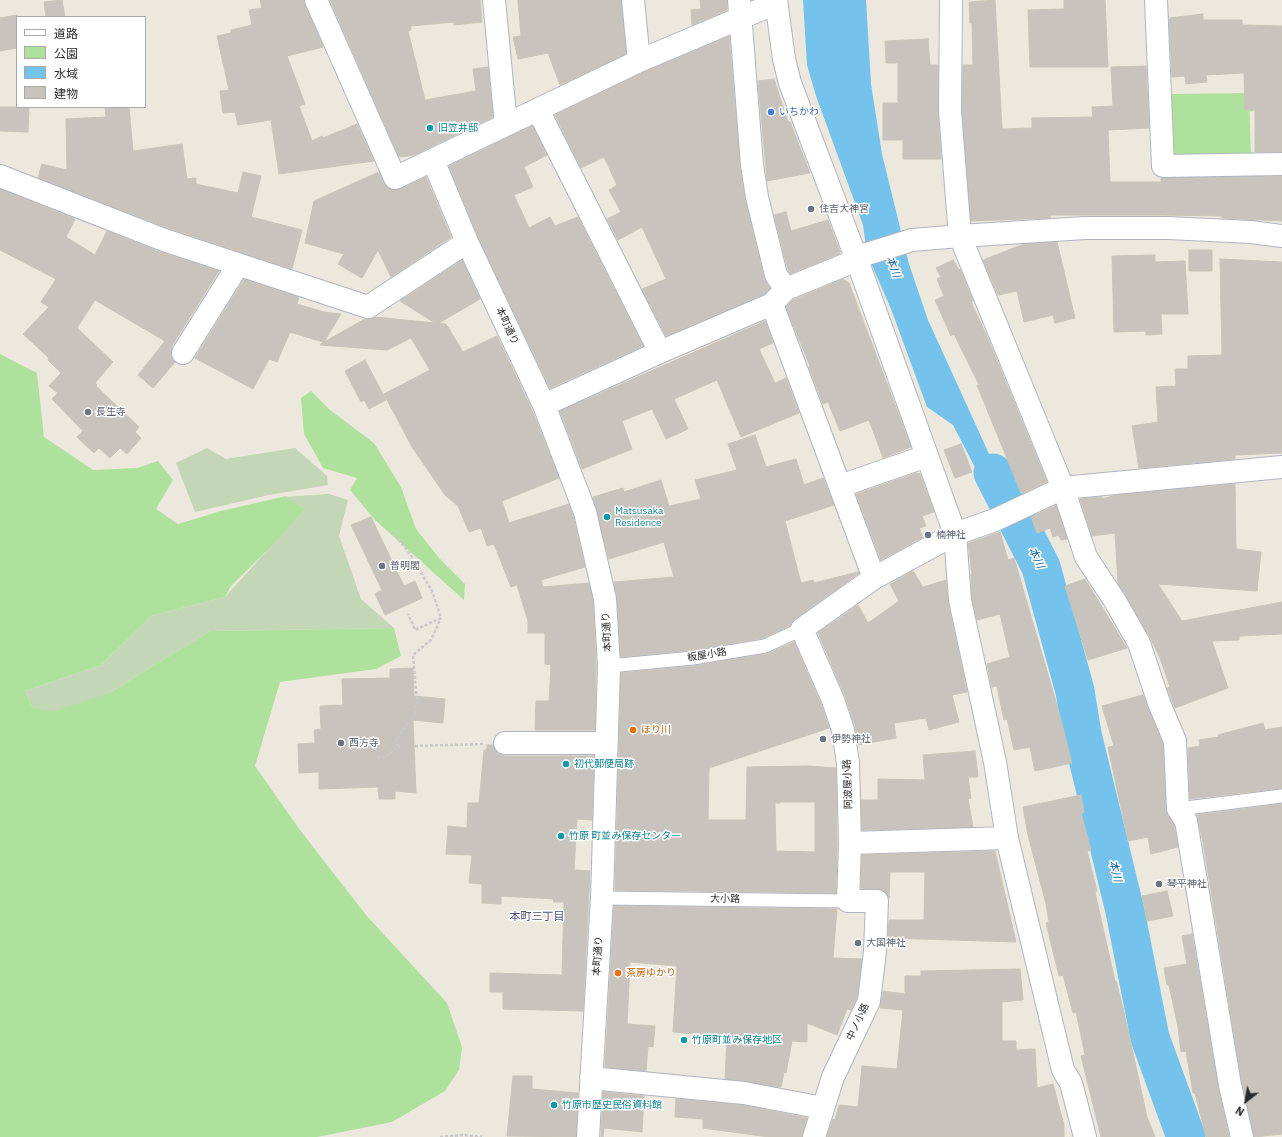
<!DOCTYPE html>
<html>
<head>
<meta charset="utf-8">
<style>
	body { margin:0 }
	#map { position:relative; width:1282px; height:1137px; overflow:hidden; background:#ede8de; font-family:"IBM Plex Sans","Noto Sans JP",sans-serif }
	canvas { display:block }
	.legend { position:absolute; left:16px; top:16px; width:130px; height:92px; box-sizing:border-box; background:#fff; border:1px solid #aaa; margin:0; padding:5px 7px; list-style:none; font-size:12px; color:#2b2b2b }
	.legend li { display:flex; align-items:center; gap:8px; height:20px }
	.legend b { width:20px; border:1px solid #aaa }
	.north { position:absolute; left:1226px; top:1081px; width:40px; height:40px; -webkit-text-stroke:3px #fff; paint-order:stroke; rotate:211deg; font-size:11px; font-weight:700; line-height:16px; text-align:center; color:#2b2b2b }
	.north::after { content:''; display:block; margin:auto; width:14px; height:18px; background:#2b2b2b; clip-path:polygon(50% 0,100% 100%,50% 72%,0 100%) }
</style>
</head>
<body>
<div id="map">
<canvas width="1282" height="1137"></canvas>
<ul class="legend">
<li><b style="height:5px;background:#fff"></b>道路</li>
<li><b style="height:11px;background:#aee29c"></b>公園</li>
<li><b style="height:11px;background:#73c3ec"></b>水域</li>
<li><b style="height:11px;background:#c8c4bd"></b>建物</li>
</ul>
<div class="north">N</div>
</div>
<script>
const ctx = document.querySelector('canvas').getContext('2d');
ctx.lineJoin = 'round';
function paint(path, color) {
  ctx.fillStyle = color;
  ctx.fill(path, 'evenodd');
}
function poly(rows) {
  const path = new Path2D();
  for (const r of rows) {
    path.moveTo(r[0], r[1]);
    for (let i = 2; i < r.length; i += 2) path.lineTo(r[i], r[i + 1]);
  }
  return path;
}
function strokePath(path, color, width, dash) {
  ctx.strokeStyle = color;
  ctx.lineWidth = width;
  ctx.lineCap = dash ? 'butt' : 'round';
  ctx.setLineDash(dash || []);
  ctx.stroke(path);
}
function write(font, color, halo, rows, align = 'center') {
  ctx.font = font + ' "IBM Plex Sans","Noto Sans JP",sans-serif';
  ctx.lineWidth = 3;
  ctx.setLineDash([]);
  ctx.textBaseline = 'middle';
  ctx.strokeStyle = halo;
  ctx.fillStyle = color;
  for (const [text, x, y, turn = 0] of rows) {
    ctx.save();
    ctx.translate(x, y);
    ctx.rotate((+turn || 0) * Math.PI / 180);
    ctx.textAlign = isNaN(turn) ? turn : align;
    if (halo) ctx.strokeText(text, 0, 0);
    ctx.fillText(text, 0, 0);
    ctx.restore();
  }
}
const green = poly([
	[1249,93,1251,157,1172,161,1171,94],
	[0,354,37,373,44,437,93,470,137,468,158,461,173,480,156,509,178,524,221,511,286,496,305,509,278,540,231,586,225,597,151,616,101,665,25,691,33,708,109,693,210,631,394,628,401,656,376,669,280,682,255,766,300,830,366,915,447,1003,462,1047,459,1070,445,1091,392,1122,317,1137,0,1137],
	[311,391,330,410,374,443,401,487,416,529,439,558,465,584,464,600,375,520,350,490,357,478,323,468,304,434,301,398]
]);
const cemetery = poly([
	[207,448,226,459,295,448,327,476,328,485,269,495,195,512,176,463],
	[329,494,348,500,339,536,361,599,394,628,210,631,109,693,56,711,33,708,25,691,101,665,151,616,225,597,305,509,283,497]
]);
const water = poly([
	[803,0,866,0,871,84,882,154,909,264,928,320,1010,500,995,506,953,425,927,407,891,309,867,254,863,225,816,96,807,65]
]);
const river = poly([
	[993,473,1041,567,1075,691,1082,734,1125,911,1150,1038,1186,1137]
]);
const building = poly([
	[62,0,65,17,46,17,44,2,62,0],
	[260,0,304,0,323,47,287,56,305,104,299,106,312,141,322,136,323,138,357,124,374,161,279,174,271,120,238,125,235,112,223,113,220,91,229,90,217,36,231,33,231,30,252,25,249,10,262,8,260,0],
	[330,0,480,0,482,22,454,25,454,22,411,26,411,30,408,31,425,100,476,91,473,69,488,67,493,117,414,155,399,157,330,0],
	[518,0,621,0,626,54,560,85,548,53,518,59,513,37,521,36,518,0],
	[700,0,727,0,727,10,692,25,691,10,701,9,700,0],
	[995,0,1002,129,1032,128,1032,118,1093,117,1092,107,1113,106,1111,67,1146,66,1149,128,1108,130,1110,182,1161,182,1161,178,1282,176,1282,221,1222,218,1222,216,1161,215,1050,215,1050,218,971,221,962,111,963,65,973,65,972,23,970,23,969,2,995,0],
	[1064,0,1105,0,1108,67,1030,67,1028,10,1064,9,1064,0],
	[1203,14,1203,20,1242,20,1242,25,1282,26,1282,152,1255,152,1255,110,1245,111,1244,73,1206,75,1207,82,1186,84,1185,76,1172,77,1169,18,1203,14],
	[17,15,17,48,0,51,0,18,17,15],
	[729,36,740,166,745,199,764,278,770,288,765,294,666,336,642,289,666,279,642,227,618,240,607,219,621,212,609,190,617,185,604,157,581,168,555,115,644,72,729,36],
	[928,39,930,65,938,65,938,111,941,159,903,159,903,140,883,140,883,103,898,103,898,63,886,63,885,41,928,39],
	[774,79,788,122,790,122,810,173,767,181,758,81,774,79],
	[0,107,29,107,28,132,0,131,0,107],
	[105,107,129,107,133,151,182,144,187,179,196,178,196,184,238,193,243,172,261,176,251,217,302,230,292,269,168,228,38,178,42,164,67,170,66,119,106,117,105,107],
	[532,126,547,155,524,167,533,187,514,195,529,228,550,217,555,226,578,217,643,346,550,388,478,237,449,166,532,126],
	[379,172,384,183,388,188,394,190,400,189,426,177,451,237,391,277,378,250,362,278,338,264,344,254,305,243,314,201,379,172],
	[0,189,75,219,66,237,95,255,107,231,160,252,219,271,172,346,171,353,175,362,153,388,138,375,165,341,95,300,77,328,113,362,95,383,97,385,96,386,139,427,135,432,141,438,127,454,120,448,110,458,99,448,94,453,77,437,83,431,52,399,58,393,49,386,61,373,48,360,49,358,23,334,49,307,41,302,56,279,0,250,0,189],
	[786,212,791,231,828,220,840,252,839,254,790,274,788,270,774,215,786,212],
	[1057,242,1075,318,1055,323,1053,315,1024,322,1017,291,998,295,983,260,1024,244,1057,242],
	[1189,250,1212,250,1212,271,1189,271,1189,250],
	[1155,255,1155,262,1185,261,1188,314,1161,314,1162,334,1146,335,1146,331,1114,332,1112,256,1155,255],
	[1220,259,1282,262,1282,453,1235,455,1235,459,1139,468,1132,426,1158,422,1156,387,1176,386,1175,369,1188,369,1188,356,1222,355,1220,259],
	[462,260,480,299,439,323,446,324,463,352,497,336,532,410,559,478,502,501,509,523,569,504,573,516,585,567,541,580,543,587,589,583,593,601,596,666,595,730,535,730,536,701,549,701,551,665,545,664,545,633,528,633,528,621,517,585,511,587,494,544,487,546,481,528,469,532,458,506,445,495,412,447,384,394,430,370,411,338,387,350,320,345,323,342,290,332,277,362,269,359,253,389,195,358,244,279,299,297,297,304,324,312,341,314,324,342,365,319,375,317,435,323,400,301,462,260],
	[953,260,959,270,960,269,973,301,971,302,989,341,1047,482,1023,493,1021,493,977,385,979,385,954,334,951,336,935,300,944,296,937,279,941,277,936,268,953,260],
	[843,279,849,283,911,447,883,458,869,420,840,431,828,402,823,404,809,367,810,366,786,307,793,300,843,279],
	[765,321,773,343,759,349,775,383,786,378,799,413,741,437,717,380,674,399,688,429,666,439,652,409,622,421,632,449,582,469,560,411,765,321],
	[365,360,386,400,369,409,364,400,361,402,345,371,365,360],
	[755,435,766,467,796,459,804,485,823,478,834,505,785,521,801,583,813,580,814,583,858,572,859,573,795,619,790,626,763,638,692,650,621,657,617,598,614,582,674,577,664,542,609,559,593,497,623,488,624,492,661,480,669,506,701,499,695,480,737,470,728,444,755,435],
	[961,444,972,472,955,478,944,450,961,444],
	[917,473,920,474,934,512,922,516,926,526,919,528,923,537,881,560,856,494,917,473],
	[1235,484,1236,549,1261,552,1257,591,1158,584,1182,621,1282,602,1282,634,1239,636,1239,640,1212,641,1228,688,1175,708,1167,688,1170,687,1160,658,1150,637,1118,583,1115,533,1092,536,1080,499,1102,497,1102,499,1116,495,1235,484],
	[1056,505,1067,539,1061,540,1059,535,1053,537,1050,528,1037,533,1031,517,1056,505],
	[371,517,404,586,415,581,422,598,385,615,375,594,382,590,351,525,371,517],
	[1000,532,1008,560,1014,558,1059,712,1072,763,1035,771,1030,747,1014,750,1007,719,1004,720,997,686,992,687,987,664,1010,657,1000,614,977,620,972,598,971,574,972,574,968,543,1000,532],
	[913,571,923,587,946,580,948,603,967,692,952,695,959,722,929,730,926,718,894,723,896,738,858,745,855,726,845,696,818,633,858,605,868,623,899,601,890,584,913,571],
	[1085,579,1127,648,1088,660,1065,586,1085,579],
	[794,642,821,704,829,728,709,768,708,820,746,820,747,767,808,766,836,768,837,843,836,893,615,890,621,673,694,666,766,654,794,642],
	[780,802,815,802,815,852,776,851,775,803,780,803,780,802],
	[413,668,414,696,445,699,443,723,413,720,416,793,395,791,395,799,379,799,378,787,319,789,319,772,299,773,298,744,315,743,314,730,321,729,320,706,343,705,342,679,390,678,390,669,413,668],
	[1143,695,1163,744,1166,810,1174,826,1178,847,1151,854,1148,837,1128,841,1108,747,1114,746,1102,706,1143,695],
	[1263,723,1265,730,1282,727,1282,788,1190,799,1188,748,1200,746,1199,740,1219,737,1218,735,1263,723],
	[487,745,493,745,498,754,505,756,594,756,592,820,577,819,574,870,590,871,583,1011,503,1009,503,992,490,992,490,973,562,975,564,902,553,902,554,899,501,896,501,904,482,903,482,884,469,883,472,855,446,854,448,826,467,828,468,803,479,803,484,750,487,750,487,745],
	[975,751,978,777,968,777,971,798,968,799,973,827,862,830,861,800,878,800,878,779,925,780,923,755,975,751],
	[1081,795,1084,812,1081,813,1091,850,1087,851,1097,891,1095,892,1115,981,1116,981,1124,1012,1147,1117,1155,1137,1101,1137,1081,1056,1085,1055,1076,1012,1073,1013,1063,975,1059,976,1046,923,1049,922,1046,904,1028,835,1023,807,1081,795],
	[1282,804,1282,1134,1254,1137,1242,1083,1203,842,1197,815,1282,804],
	[995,851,1016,942,888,938,889,920,924,920,925,872,890,872,889,898,883,890,861,888,862,855,995,851],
	[1167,891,1173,916,1147,921,1142,896,1167,891],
	[614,906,837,909,833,958,862,959,857,997,851,1010,847,1009,837,1035,807,1023,807,1042,792,1041,786,1073,784,1072,781,1087,725,1079,727,1037,673,1032,677,966,630,962,627,1024,655,1026,653,1047,648,1046,646,1071,605,1067,614,906],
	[1192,934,1218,1087,1229,1137,1206,1137,1195,1093,1193,1093,1186,1051,1181,1052,1178,1027,1169,985,1167,985,1164,968,1187,964,1182,936,1192,934],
	[1020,969,1023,1000,1002,1002,1002,1041,1016,1041,1016,1050,1035,1049,1037,1088,1053,1084,1064,1125,1064,1137,827,1137,833,1119,835,1120,839,1105,858,1107,862,1066,897,1069,903,1010,880,1008,883,991,905,994,905,976,921,976,921,971,1020,969],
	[513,1076,532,1076,532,1089,578,1093,576,1137,507,1136,513,1076],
	[603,1092,644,1096,642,1132,604,1128,603,1137,601,1137,603,1092],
	[676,1099,742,1105,807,1118,802,1137,769,1137,703,1128,703,1119,675,1117,676,1099]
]);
const path = poly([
	[392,532,408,551,432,591,441,618,415,630,408,614],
	[415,746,484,744],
	[397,747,396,739,414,717,417,701,413,655,431,640,441,618],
	[377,758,386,757,397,747,402,747],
	[440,1137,464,1135,482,1137]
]);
const service = poly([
	[609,666,693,658,765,646,802,629],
	[1178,809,1282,796],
	[602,898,848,901]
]);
const minor = poly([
	[316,0,395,178,639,61,776,3],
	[494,0,506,125],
	[633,0,639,61],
	[739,0,752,165,757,197,776,275,786,289],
	[951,0,950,111,960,236,1063,488,1086,557,1115,601,1139,643,1159,703,1175,741,1178,809,1186,821,1230,1085,1242,1137],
	[1156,0,1163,166,1282,164],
	[538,110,660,352],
	[433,160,467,242,544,405,585,512,605,599,609,666,602,898,588,1137],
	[0,176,164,240,368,307,467,242],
	[772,304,874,578],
	[183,353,238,265],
	[544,405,660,352,772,304,786,289,857,260,867,254,912,240,960,236],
	[840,486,927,456],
	[505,743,606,743],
	[850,843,1007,838],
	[591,1078,744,1093,823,1108],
	[814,1137,833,1077,869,1001,875,951,877,901,848,901,850,843,848,763,843,730,833,700,802,629,874,578,955,534,995,520,1063,488,1282,467]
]);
const tertiary = poly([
	[776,0,784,59,790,83,857,260,955,534,960,600,995,762,1007,838,1063,1070,1071,1083,1085,1137],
	[960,236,1085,228,1168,228,1251,232,1282,236]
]);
const markers = [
	[771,112,4,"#3f7fe0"],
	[430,128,4,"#0f9aa8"],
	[811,209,4,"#6b7280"],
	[88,412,4,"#6b7280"],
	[607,517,4,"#0f9aa8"],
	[928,535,4,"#6b7280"],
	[382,566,4,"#6b7280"],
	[633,730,4,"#e8710a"],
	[823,739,4,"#6b7280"],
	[341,743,4,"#6b7280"],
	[566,764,4,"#0f9aa8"],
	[561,836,4,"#0f9aa8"],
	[1159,884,4,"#6b7280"],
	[858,943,4,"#6b7280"],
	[618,973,4,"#e8710a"],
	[684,1040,4,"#0f9aa8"],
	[554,1105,4,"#0f9aa8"]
];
const shopNames = [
	["いちかわ",779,112]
];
const cultureNames = [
	["旧笠井邸",438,128],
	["Matsusaka",615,511],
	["Residence",615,523],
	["初代郵便局跡",574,764],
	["竹原 町並み保存センター",569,836],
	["竹原町並み保存地区",692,1040],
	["竹原市歴史民俗資料館",562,1105]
];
const worshipNames = [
	["住吉大神宮",819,209],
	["長生寺",96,412],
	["楠神社",936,535],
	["普明閣",390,566],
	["伊勢神社",831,739],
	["西方寺",349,743],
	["琴平神社",1167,884],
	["大国神社",866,943]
];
const streetNames = [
	["本町通り",507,326,65],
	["本町通り",607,632,-93],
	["板屋小路",707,655,-9],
	["阿波屋小路",848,784,-92],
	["大小路",725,899,1],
	["本町通り",598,956,-86],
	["中ノ小路",858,1022,-65]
];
const foodNames = [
	["ほり川",641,730],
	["茶房ゆかり",626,973]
];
const waterNames = [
	["本川",893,267,70],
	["本川",1036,558,65],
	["本川",1115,871,76]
];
const neighbourhoodNames = [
	["本町三丁目",537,917]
];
paint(green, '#aee29c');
paint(cemetery, '#c3d6b5');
paint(water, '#73c3ec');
strokePath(river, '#73c3ec', 39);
paint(building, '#c8c4bd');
strokePath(building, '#c8c4b7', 1);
strokePath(service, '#b1b3bf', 15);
strokePath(minor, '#b1b3bf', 24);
strokePath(tertiary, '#b1b3bf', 24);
strokePath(path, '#c8c8c8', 2.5, [3, 2]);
strokePath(service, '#fff', 13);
strokePath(minor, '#fff', 22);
strokePath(tertiary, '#fff', 22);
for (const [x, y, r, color] of markers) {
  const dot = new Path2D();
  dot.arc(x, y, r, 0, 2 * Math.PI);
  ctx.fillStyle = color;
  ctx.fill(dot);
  strokePath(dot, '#fff', 1.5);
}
write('10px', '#366cbe', '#fff', shopNames, 'left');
write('10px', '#0d838f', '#fff', cultureNames, 'left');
write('10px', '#5b616d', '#fff', worshipNames, 'left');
write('10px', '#2b2b2b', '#fff', streetNames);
write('10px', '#c56008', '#fff', foodNames, 'left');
write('italic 11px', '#10609a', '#fff', waterNames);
write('11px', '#4c517b', '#fff', neighbourhoodNames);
</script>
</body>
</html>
